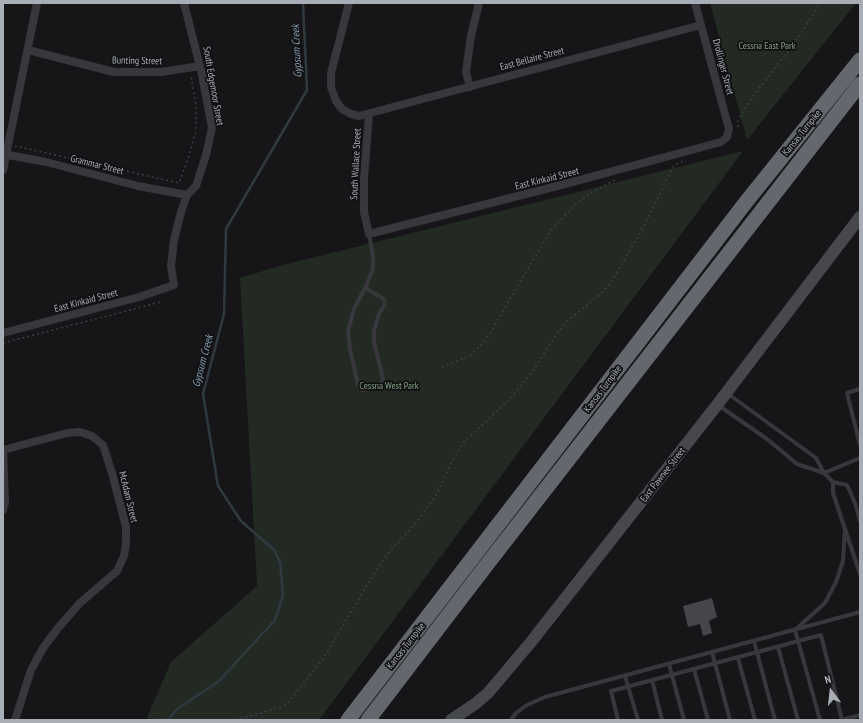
<!DOCTYPE html>
<html>
<head>
<meta charset="utf-8">
<style>
	body { margin:0 }
	#map { position:relative; width:863px; height:723px; overflow:hidden; background:#161618; font-family:"PT Sans Narrow",sans-serif }
	canvas { display:block }
	.frame { position:absolute; inset:0; border:4px solid #a9aeb6; pointer-events:none }
	.north { position:absolute; left:811px; top:671px; width:40px; height:40px; -webkit-text-stroke:3px #111113; paint-order:stroke; rotate:345deg; font-size:11px; font-weight:700; line-height:16px; text-align:center; color:#a9aeb6 }
	.north::after { content:''; display:block; margin:auto; width:14px; height:18px; background:#a9aeb6; clip-path:polygon(50% 0,100% 100%,50% 72%,0 100%) }
</style>
</head>
<body>
<div id="map">
<canvas width="863" height="723"></canvas>
<div class="frame"></div>
<div class="north">N</div>
</div>
<script>
const ctx = document.querySelector('canvas').getContext('2d');
ctx.lineJoin = 'round';
function paint(path, color) {
  ctx.fillStyle = color;
  ctx.fill(path, 'evenodd');
}
function poly(rows) {
  const path = new Path2D();
  for (const r of rows) {
    path.moveTo(r[0], r[1]);
    for (let i = 2; i < r.length; i += 2) path.lineTo(r[i], r[i + 1]);
  }
  return path;
}
function strokePath(path, color, width, dash) {
  ctx.strokeStyle = color;
  ctx.lineWidth = width;
  ctx.lineCap = dash ? 'butt' : 'round';
  ctx.setLineDash(dash || []);
  ctx.stroke(path);
}
function write(font, color, halo, rows, align = 'center') {
  ctx.font = font + ' "PT Sans Narrow",sans-serif';
  ctx.lineWidth = 3.5;
  ctx.setLineDash([]);
  ctx.textBaseline = 'middle';
  ctx.strokeStyle = halo;
  ctx.fillStyle = color;
  for (const [text, x, y, turn = 0] of rows) {
    ctx.save();
    ctx.translate(x, y);
    ctx.rotate((+turn || 0) * Math.PI / 180);
    ctx.textAlign = isNaN(turn) ? turn : align;
    if (halo) ctx.strokeText(text, 0, 0);
    ctx.fillText(text, 0, 0);
    ctx.restore();
  }
}
const green = poly([
	[710,3,856,3,747,140],
	[743,151,319,720,146,720,171,662,257,586,240,278,279,266]
]);
const stream = poly([
	[168,720,177,709,219,681,275,620,283,595,280,562,274,550,241,521,218,486,203,394,224,314,226,229,307,90,303,3]
]);
const building = poly([
	[712,598,717,617,709,621,712,633,703,636,700,624,688,627,683,606]
]);
const path = poly([
	[738,127,738,120,753,96,783,58,802,32,820,3],
	[15,146,179,183,188,159,196,131,196,105,191,77,194,77],
	[3,343,161,302],
	[442,367,470,356,480,346,490,333,551,230,575,205,592,192,617,179],
	[236,720,282,707,287,704,298,690,323,659,375,572,387,555,420,518,437,493,452,462,463,443,512,397,534,369,558,332,566,322,597,297,611,283,644,226,672,168,676,164,686,160]
]);
const service = poly([
	[365,288,381,297,384,300,385,304,379,314,374,331,374,342,383,379,379,386,363,390,360,388,358,385,350,349,348,331,354,309,367,284,373,269,373,256,369,234],
	[860,389,847,393,860,445],
	[727,393,816,458,824,473,833,482,847,485,855,503,860,521],
	[718,405,767,439,797,464,824,473,860,458],
	[833,482,833,493,860,574],
	[754,641,775,720],
	[778,647,798,720],
	[712,652,730,720],
	[738,658,755,720],
	[669,664,684,720],
	[694,669,708,720],
	[625,676,638,720],
	[652,680,662,720],
	[511,720,516,713,527,705,545,697,860,612],
	[618,720,611,691,821,635,842,720,860,715],
	[820,720,795,630,825,603,836,582,843,561,845,528]
]);
const minor = poly([
	[349,3,331,73,331,87,336,101,342,109,351,114,359,116,701,25],
	[28,50,114,72,161,72,200,66],
	[470,87,466,72,471,36,479,3],
	[369,114,364,178,364,212,369,234,565,184,721,142,727,137,729,129,695,3],
	[3,154,46,162,138,186,187,195],
	[3,170,37,3],
	[3,333,139,297,174,285,171,266,174,240,181,212,187,195,196,186,206,155,212,128,202,75,184,3],
	[3,450,67,433,80,432,92,436,103,445,112,473,126,527,126,543,124,556,117,571,80,603,58,628,43,648,31,670,15,720],
	[3,450,5,503,3,510]
]);
const secondary = poly([
	[451,720,475,704,488,693,531,642,717,405,860,217]
]);
const motorway = poly([
	[348,720,746,202,860,60],
	[368,720,485,567,860,84]
]);
const parkNames = [
	["Cessna East Park",767,46],
	["Cessna West Park",389,386]
];
const streetNames = [
	["East Bellaire Street",532,59,-15],
	["Bunting Street",137,61,1],
	["Drollinger Street",723,67,75],
	["South Edgemoor Street",213,86,80],
	["Kansas Turnpike",802,133,-51],
	["South Wallace Street",356,164,-87],
	["Grammar Street",97,165,14],
	["East Kinkaid Street",547,179,-14],
	["East Kinkaid Street",86,301,-15],
	["Kansas Turnpike",603,389,-53],
	["East Pawnee Street",663,475,-52],
	["McAdam Street",128,497,76],
	["Kansas Turnpike",406,646,-52]
];
const waterNames = [
	["Gypsum Creek",297,51,-93],
	["Gypsum Creek",203,361,-75]
];
paint(green, '#232a23');
strokePath(stream, '#30393f', 2.5);
paint(building, '#45464a');
strokePath(path, '#3e3f43', 1.5, [2, 3]);
strokePath(service, '#38383c', 4);
strokePath(minor, '#38383c', 8);
strokePath(secondary, '#46484c', 12);
strokePath(motorway, '#64676d', 15);
write('10px', '#82a083', '#111113', parkNames);
write('10px', '#a9aeb6', '#111113', streetNames);
write('italic 11px', '#849cae', '#111113', waterNames);
</script>
</body>
</html>
